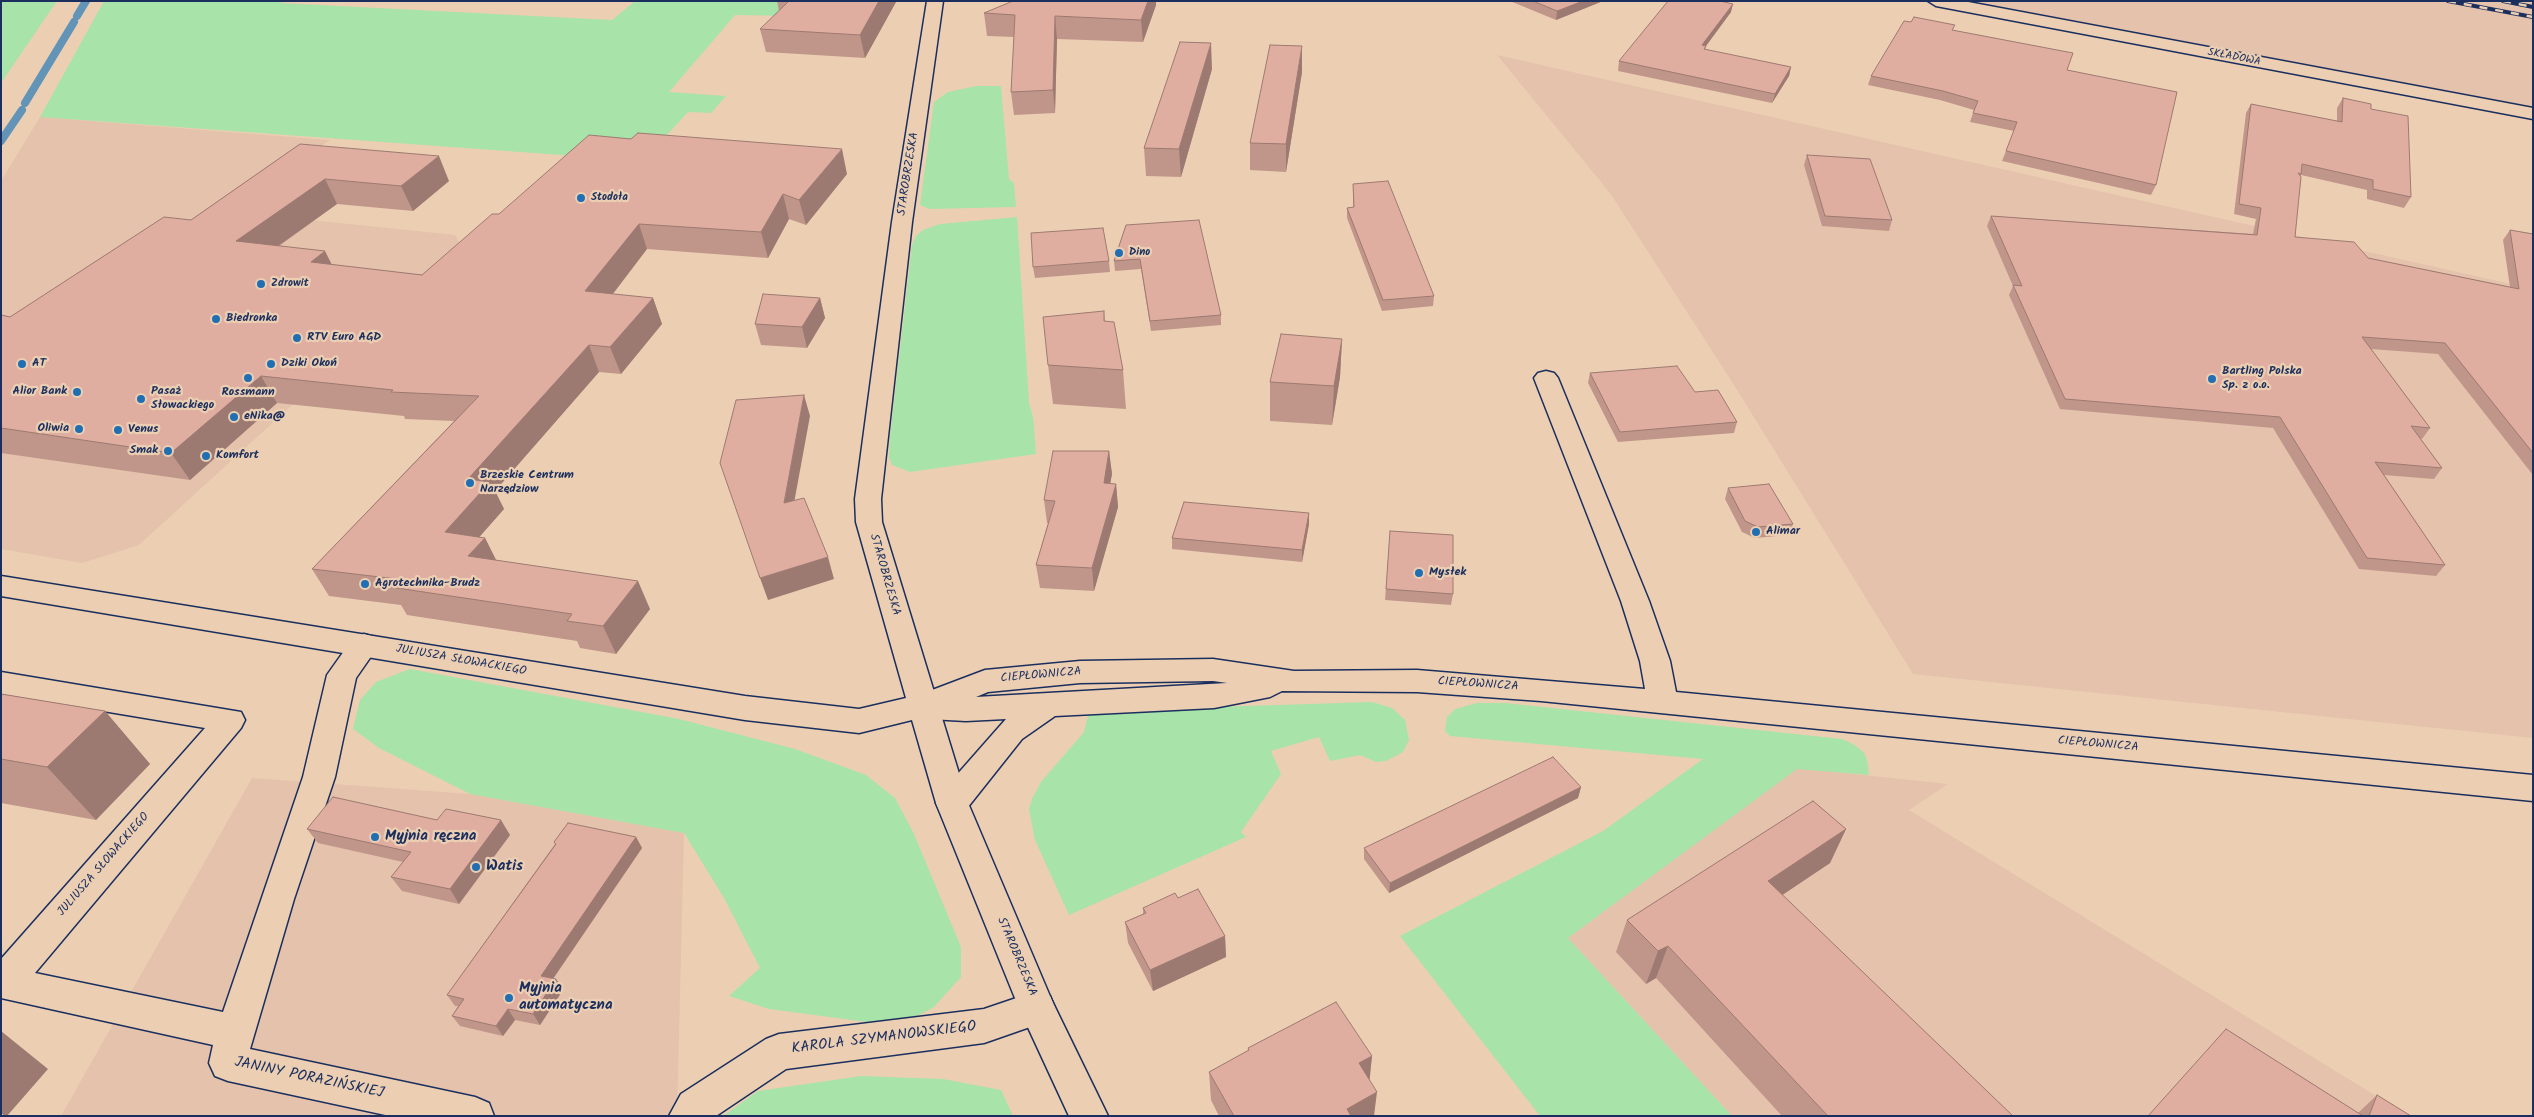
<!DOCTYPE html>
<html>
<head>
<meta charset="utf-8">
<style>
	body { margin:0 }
	#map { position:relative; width:2534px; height:1117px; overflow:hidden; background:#eccfb3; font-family:Kalam,sans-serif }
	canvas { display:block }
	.frame { position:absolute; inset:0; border:2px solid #1b2f5e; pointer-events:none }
</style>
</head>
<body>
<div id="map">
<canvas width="2534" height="1117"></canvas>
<div class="frame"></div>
</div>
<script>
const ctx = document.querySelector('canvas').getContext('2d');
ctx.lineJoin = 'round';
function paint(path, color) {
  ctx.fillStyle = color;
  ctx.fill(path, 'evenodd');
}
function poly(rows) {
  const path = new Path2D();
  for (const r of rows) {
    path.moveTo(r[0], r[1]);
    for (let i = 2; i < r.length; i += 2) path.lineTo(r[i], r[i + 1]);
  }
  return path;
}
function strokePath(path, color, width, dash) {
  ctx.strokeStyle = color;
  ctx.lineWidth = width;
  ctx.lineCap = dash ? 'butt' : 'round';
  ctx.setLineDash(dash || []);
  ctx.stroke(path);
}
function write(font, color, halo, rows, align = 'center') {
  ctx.font = font + ' Kalam,sans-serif';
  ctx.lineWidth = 4.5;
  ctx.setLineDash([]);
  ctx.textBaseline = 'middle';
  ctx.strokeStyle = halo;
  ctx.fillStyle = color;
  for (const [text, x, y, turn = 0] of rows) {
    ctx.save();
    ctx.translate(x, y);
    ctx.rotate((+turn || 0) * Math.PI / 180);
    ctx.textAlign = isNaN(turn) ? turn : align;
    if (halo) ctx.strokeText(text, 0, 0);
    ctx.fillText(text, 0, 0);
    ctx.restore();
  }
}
const built = poly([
	[1962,1,2533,1,2533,108,2217,49],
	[1497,55,2533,289,2533,738,1913,674,1729,377,1610,193],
	[40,117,330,140,224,211,455,235,463,249,139,545,82,563,1,549,1,181],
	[1797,768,1948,784,1909,810,2409,1116,1732,1116,1568,938],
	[252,778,470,794,684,833,677,1116,61,1116]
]);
const green = poly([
	[1,1,57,1,1,83],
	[104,1,282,1,281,3,612,20,635,1,806,1,794,16,735,15,669,92,726,96,711,113,688,112,643,161,40,117],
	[976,86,1001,86,1009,179,1014,183,1016,207,930,209,920,205,934,102,948,92],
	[1017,217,1029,403,1033,417,1036,454,910,472,892,465,889,457,890,437,912,245,916,236,923,230,940,224],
	[410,669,679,719,795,749,866,775,895,798,914,834,961,947,961,977,934,1007,908,1021,867,1022,769,1009,729,996,760,968,724,898,684,833,470,794,379,748,353,729,360,700,376,682],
	[1372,702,1392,708,1405,720,1409,740,1403,752,1386,761,1376,762,1360,755,1330,761,1319,737,1271,751,1281,774,1241,832,1246,837,1069,915,1035,840,1029,809,1032,799,1041,782,1084,732,1089,711],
	[1477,703,1505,703,1842,739,1855,745,1864,753,1867,760,1869,775,1797,769,1568,938,1732,1116,1540,1116,1400,936,1603,831,1703,759,1450,736,1445,731,1447,717,1455,709],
	[861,1076,943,1079,1001,1090,1013,1116,723,1116,758,1091]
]);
const stream = poly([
	[77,16,86,1],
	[25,103,74,22],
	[1,141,22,110]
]);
const street = poly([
	[1928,1,1963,1,2533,108,2533,119,1936,6,1928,1],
	[1546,371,1554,373,1558,378,1649,601,1670,661,1676,692,2533,775,2533,801,1541,701,1417,692,1282,691,1270,697,1214,708,1055,716,1022,739,964,812,952,816,940,812,936,803,940,794,1006,719,966,721,929,719,911,714,907,706,911,698,985,670,1080,661,1213,659,1294,671,1417,670,1645,689,1640,661,1621,601,1534,378,1538,373,1546,371],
	[1213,681,1227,683,976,697,988,692,1080,683,1213,681],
	[364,634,374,637,379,645,356,678,335,777,294,899,250,1049,475,1097,489,1103,494,1116,390,1116,228,1081,215,1076,209,1063,213,1045,1,998,1,959,205,728,1,694,1,672,241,712,245,720,241,728,35,973,223,1012,303,777,327,675,354,637,364,634],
	[1037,991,1050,996,1055,1008,1050,1020,984,1043,786,1069,716,1116,669,1116,681,1094,766,1039,779,1034,984,1009,1037,991]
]);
const secondary = poly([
	[927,1,943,1,912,222,881,499,882,522,968,803,1052,1001,1108,1116,1069,1116,1019,1008,936,803,912,720,859,733,745,720,1,596,1,576,745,696,859,709,906,698,856,522,855,499,892,222,927,1]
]);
const rail = poly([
	[2448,1,2533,17],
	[2503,1,2533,7]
]);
const wall = poly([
	[777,1,896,1,896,2,865,58,766,52,760,29,779,11],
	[1013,1,1156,1,1156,5,1143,42,1057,39,1055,113,1014,115,1011,92,1014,37,987,36,984,13],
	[1510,1,1603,1,1556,20],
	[1731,12,1706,46,1705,50,1791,67,1789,76,1772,103,1618,71,1619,61],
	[1953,30,2067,70,2156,185,2151,195,2002,161,2014,131,1970,122,1974,110,1940,100,1868,85,1871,76],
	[1212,69,1181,177,1146,176,1144,148],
	[1302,72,1286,172,1250,170,1250,143],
	[2343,98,2371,109,2411,197,2404,208,2367,199,2367,190,2301,175,2295,237,2368,258,2510,287,2503,240,2510,230,2533,234,2533,475,2438,354,2371,349,2430,428,2422,439,2420,438,2442,468,2434,479,2384,475,2445,565,2436,576,2359,569,2273,428,2060,409,2009,295,2013,286,1987,226,1991,216,2253,234,2256,219,2234,214,2246,113,2251,104,2337,121,2337,108],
	[300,144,449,181,413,211,337,204,279,246,332,265,422,275,499,214,847,174,806,225,789,219,768,258,647,249,613,294,653,298,662,324,621,374,599,372,495,491,504,509,479,537,485,538,496,560,650,609,616,654,580,648,577,641,407,615,401,605,329,596,312,569,454,421,405,419,404,416,277,403,190,480,1,453,1,315,10,317,191,220],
	[1807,155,1892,220,1889,231,1822,226,1804,165],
	[1353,184,1434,296,1433,306,1382,311,1347,218,1347,208,1353,207],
	[1126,225,1221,315,1221,325,1151,331,1141,269,1115,271,1114,261],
	[1109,261,1110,272,1035,278,1033,267],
	[820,298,825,318,807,348,761,345,755,324],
	[1104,311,1105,321,1123,370,1126,409,1053,404,1048,365],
	[1342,339,1340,377,1332,425,1270,421,1270,382],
	[1590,373,1695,392,1737,422,1734,433,1618,442,1588,383],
	[1109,451,1112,474,1110,484,1116,484,1118,507,1094,591,1040,588,1036,565,1048,523,1047,523,1044,500],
	[1728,488,1793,524,1789,535,1755,538,1742,532,1725,499],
	[1309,513,1309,524,1302,562,1172,549,1172,538],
	[1390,531,1453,594,1451,605,1385,600],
	[1,694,105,711,150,764,96,820,1,803],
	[1581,787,1578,798,1389,893,1364,859,1364,848],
	[437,820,510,835,459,904,402,891,391,877,403,862,318,843,307,829],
	[1846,829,1830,863,1782,895,2013,1116,1782,1116,1656,978,1646,984,1616,952,1627,920],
	[636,837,642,848,553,979,556,979,563,990,540,1025,515,1020,503,1036,460,1026,452,1016,458,1006,455,1006,447,995,555,844,554,842],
	[1178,898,1225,936,1226,957,1153,991,1128,943,1125,922,1143,914,1143,908],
	[1248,1048,1372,1056,1369,1080,1374,1116,1219,1116,1211,1100,1209,1072,1248,1051],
	[2377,1095,2411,1116,2148,1116,2358,1113]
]);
const shadedWall = poly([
	[879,1,896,1,896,2,865,58,860,35],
	[1148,1,1156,1,1156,5,1143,42,1141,20],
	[1583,1,1603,1,1556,20,1557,11],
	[1733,4,1731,12,1700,54,1702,45],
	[1055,16,1057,39,1055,113,1053,90],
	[1211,43,1212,69,1181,177,1179,149],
	[1302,46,1302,72,1286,172,1286,144],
	[1791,67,1789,76,1772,103,1775,94],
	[842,149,847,174,806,225,799,200],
	[439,156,449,181,413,211,401,186],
	[325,179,337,204,250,266,236,241],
	[783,194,789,219,768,258,761,232],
	[639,224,647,249,595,317,585,291],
	[325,251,338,277,311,262],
	[653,298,662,324,621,374,610,347],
	[820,298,825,318,807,348,802,327],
	[1342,339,1340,377,1332,425,1334,386],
	[589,345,599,372,495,491,504,509,460,559,445,532,468,479],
	[261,376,277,403,190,480,171,453],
	[804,395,810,416,790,525,784,503],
	[1109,451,1112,474,1106,506,1104,483],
	[1116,484,1118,507,1094,591,1092,568],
	[1309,513,1309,524,1302,562,1302,550],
	[485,538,499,566,468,556],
	[828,557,834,579,768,600,760,578],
	[638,581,650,609,616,654,603,626],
	[105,711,150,764,96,820,47,767],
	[1581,787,1578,798,1389,893,1390,883],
	[501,820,510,835,459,904,450,889],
	[1846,829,1830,863,1754,914,1768,881],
	[636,837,642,848,548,986,541,976],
	[1225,936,1226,957,1153,991,1150,970],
	[1668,946,1656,978,1646,984,1658,951],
	[556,979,563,990,540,1025,533,1014],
	[508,1009,515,1020,503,1036,496,1026],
	[1,1031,48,1069,7,1116,5,1116,1,1113],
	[1372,1056,1369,1086,1359,1063],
	[1377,1092,1374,1116,1346,1116,1347,1109]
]);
const building = poly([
	[789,1,879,1,860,35,760,29,789,1],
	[1013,1,1148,1,1141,20,1055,16,1053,90,1011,92,1015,15,984,13,1013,1],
	[1533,1,1583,1,1557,11,1533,1],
	[1668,1,1720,1,1733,4,1702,45,1706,46,1704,49,1791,67,1775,94,1619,61,1668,1],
	[1914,17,1955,25,1952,30,2073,53,2067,70,2177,92,2156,185,2006,151,2017,122,1973,113,1978,101,1943,91,1871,76,1904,21,1911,22,1914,17],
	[1180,42,1211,43,1179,149,1144,148,1180,42],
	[1270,45,1302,46,1286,144,1250,143,1270,45],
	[2343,98,2371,104,2371,109,2408,116,2411,197,2373,189,2373,180,2302,164,2301,174,2298,173,2301,177,2295,237,2354,242,2368,258,2519,289,2510,230,2533,234,2533,453,2445,343,2362,337,2430,428,2411,426,2442,468,2375,462,2445,565,2367,558,2280,417,2065,399,2013,285,2022,286,1991,216,2257,235,2261,208,2239,204,2251,104,2342,122,2343,98],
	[638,133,842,149,799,200,783,194,761,232,639,224,585,291,653,298,610,347,589,345,468,479,490,482,445,532,485,538,468,556,638,581,603,626,567,621,572,614,390,587,397,579,312,569,479,396,391,392,393,390,261,376,171,453,1,428,1,315,10,317,164,217,191,220,300,144,439,156,401,186,325,179,236,241,325,251,311,262,422,275,492,214,499,214,589,135,631,139,638,133],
	[1807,155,1870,159,1892,220,1825,216,1807,155],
	[1388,181,1434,296,1383,300,1347,208,1354,207,1353,184,1388,181],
	[1199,220,1221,315,1150,321,1140,259,1114,261,1126,225,1199,220],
	[1103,228,1109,261,1033,267,1031,233,1103,228],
	[763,294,820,298,802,327,755,324,763,294],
	[1104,311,1104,321,1114,322,1123,370,1048,365,1043,317,1104,311],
	[1281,334,1342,339,1334,386,1270,382,1281,334],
	[1677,366,1695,392,1718,390,1737,422,1620,432,1590,373,1677,366],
	[804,395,784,503,804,498,828,557,760,578,720,463,736,400,804,395],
	[1053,451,1109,451,1104,483,1116,484,1092,568,1036,565,1055,501,1044,500,1053,451],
	[1769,484,1793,524,1758,527,1745,521,1728,488,1769,484],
	[1184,502,1309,513,1302,550,1172,538,1184,502],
	[1390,531,1453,535,1453,594,1386,589,1390,531],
	[1,694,105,711,47,767,1,759,1,694],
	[1553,757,1581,787,1390,883,1364,848,1553,757],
	[333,797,437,820,446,809,501,820,450,889,391,877,411,852,307,829,333,797],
	[1813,801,1846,829,1768,881,2013,1116,1828,1116,1668,946,1658,951,1627,920,1813,801],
	[568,823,636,837,541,976,556,979,533,1014,508,1009,496,1026,452,1016,464,999,447,995,556,844,554,842,568,823],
	[1198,889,1225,936,1150,970,1125,922,1146,913,1143,908,1175,893,1178,898,1198,889],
	[1336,1002,1372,1056,1359,1063,1377,1092,1347,1109,1351,1116,1234,1116,1209,1072,1249,1050,1248,1048,1336,1002],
	[2226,1029,2363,1116,2148,1116,2226,1029],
	[2377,1095,2411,1116,2369,1116,2377,1095]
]);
const markers = [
	[581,198,5,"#1f6fb2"],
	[1119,253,5,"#1f6fb2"],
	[261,284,5,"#1f6fb2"],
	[216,319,5,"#1f6fb2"],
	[297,338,5,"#1f6fb2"],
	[22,364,5,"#1f6fb2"],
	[271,364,5,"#1f6fb2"],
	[248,378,5,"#1f6fb2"],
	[2212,379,5,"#1f6fb2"],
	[77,392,5,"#1f6fb2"],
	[141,399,5,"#1f6fb2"],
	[234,417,5,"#1f6fb2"],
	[79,429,5,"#1f6fb2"],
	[118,430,5,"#1f6fb2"],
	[168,451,5,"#1f6fb2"],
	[206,456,5,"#1f6fb2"],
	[470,483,5,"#1f6fb2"],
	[1756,532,5,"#1f6fb2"],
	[1419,573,5,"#1f6fb2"],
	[365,584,5,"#1f6fb2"],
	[375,837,5,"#1f6fb2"],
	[476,867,5,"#1f6fb2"],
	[509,998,5,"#1f6fb2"]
];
const farStreetnames = [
	["SKŁADOWA",2234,58,11]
];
const farPoinames = [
	["Stodoła",591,198],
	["Dino",1129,253],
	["Zdrowit",271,284]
];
const streetNames = [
	["STAROBRZESKA",909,174,-81],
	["STAROBRZESKA",884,575,74],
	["JULIUSZA SŁOWACKIEGO",461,661,10],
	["CIEPŁOWNICZA",1041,676,-5],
	["CIEPŁOWNICZA",1478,685,4],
	["CIEPŁOWNICZA",2098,745,5],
	["JULIUSZA SŁOWACKIEGO",104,865,-49],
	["STAROBRZESKA",1016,957,67]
];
const poiNames = [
	["Biedronka",226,319],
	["RTV Euro AGD",307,338],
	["AT",32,364],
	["Dziki Okoń",281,364],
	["Bartling Polska",2222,372],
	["Sp. z o.o.",2222,386],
	["Alior Bank",67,392,"right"],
	["Pasaż",151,392],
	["Słowackiego",151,406],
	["Rossmann",248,393,"center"],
	["eNika@",244,417],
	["Oliwia",69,429,"right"],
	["Venus",128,430],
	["Smak",158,451,"right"],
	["Komfort",216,456],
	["Brzeskie Centrum",480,476],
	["Narzędziow",480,490],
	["Alimar",1766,532],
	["Mysłek",1429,573],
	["Agrotechnika-Brudz",375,584]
];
const nearPoinames = [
	["Myjnia ręczna",385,837],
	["Watis",486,867],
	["Myjnia",519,989],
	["automatyczna",519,1006]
];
const nearStreetnames = [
	["KAROLA SZYMANOWSKIEGO",884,1039,-7],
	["JANINY PORAZIŃSKIEJ",309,1079,12]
];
paint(built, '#e4c2ac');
paint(green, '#a8e3a9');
strokePath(stream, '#6194b6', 8);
strokePath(street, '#1b2f5e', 3);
strokePath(secondary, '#1b2f5e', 3);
paint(street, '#eccfb3');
paint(secondary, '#eccfb3');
strokePath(rail, '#1b2f5e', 4);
strokePath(rail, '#eccfb3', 2.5, [8]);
paint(wall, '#c1968a');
paint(shadedWall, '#9d7a71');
paint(building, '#e0aea1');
strokePath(building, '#9d7a71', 1);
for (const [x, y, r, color] of markers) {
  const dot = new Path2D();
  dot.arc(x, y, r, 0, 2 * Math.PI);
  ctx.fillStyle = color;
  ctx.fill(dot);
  strokePath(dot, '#eccfb3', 2);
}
write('11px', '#1b2f5e', '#eccfb3', farStreetnames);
write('bold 11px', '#1b2f5e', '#eccfb3', farPoinames, 'left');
write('12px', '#1b2f5e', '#eccfb3', streetNames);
write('bold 12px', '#1b2f5e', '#eccfb3', poiNames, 'left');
write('bold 15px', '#1b2f5e', '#eccfb3', nearPoinames, 'left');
write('15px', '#1b2f5e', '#eccfb3', nearStreetnames);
</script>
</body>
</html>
